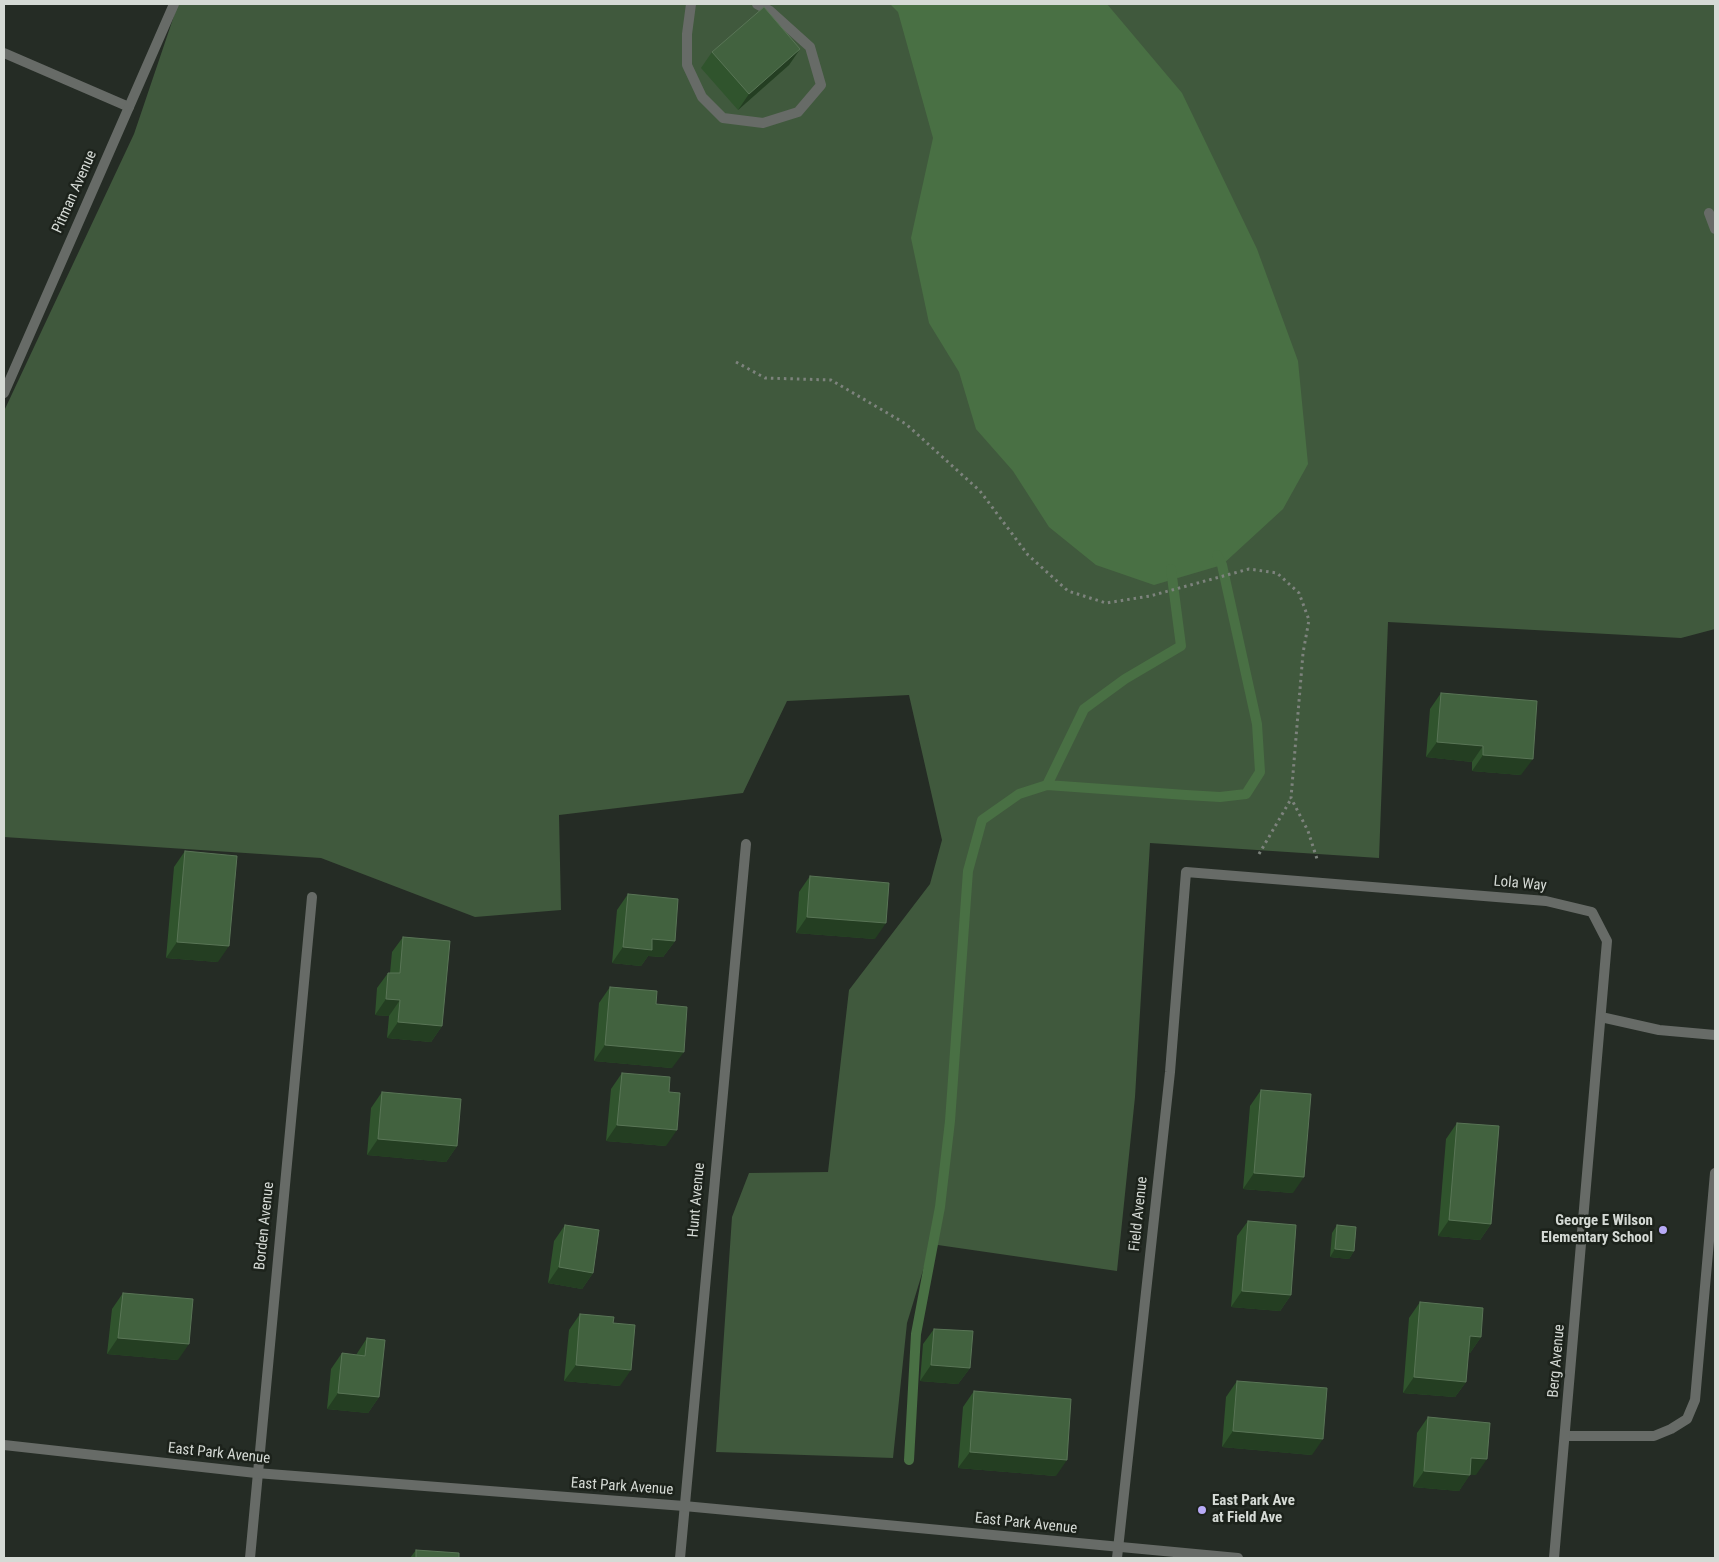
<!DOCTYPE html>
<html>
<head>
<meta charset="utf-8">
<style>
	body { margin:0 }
	#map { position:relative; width:1719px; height:1562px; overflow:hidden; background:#252c25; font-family:"Roboto Condensed",sans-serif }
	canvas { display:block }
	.frame { position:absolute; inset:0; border:5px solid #d5dad5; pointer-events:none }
</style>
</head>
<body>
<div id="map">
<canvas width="1719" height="1562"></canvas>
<div class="frame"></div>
</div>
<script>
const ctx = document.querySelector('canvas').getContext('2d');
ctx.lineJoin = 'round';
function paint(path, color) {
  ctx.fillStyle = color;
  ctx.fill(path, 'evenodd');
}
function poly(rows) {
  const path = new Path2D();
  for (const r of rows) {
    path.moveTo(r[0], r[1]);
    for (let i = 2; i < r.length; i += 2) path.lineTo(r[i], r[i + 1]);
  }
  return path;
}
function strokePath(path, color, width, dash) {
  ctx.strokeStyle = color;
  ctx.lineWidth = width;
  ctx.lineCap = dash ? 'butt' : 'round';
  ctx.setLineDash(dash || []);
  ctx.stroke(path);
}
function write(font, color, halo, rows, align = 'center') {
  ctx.font = font + ' "Roboto Condensed",sans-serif';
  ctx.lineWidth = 5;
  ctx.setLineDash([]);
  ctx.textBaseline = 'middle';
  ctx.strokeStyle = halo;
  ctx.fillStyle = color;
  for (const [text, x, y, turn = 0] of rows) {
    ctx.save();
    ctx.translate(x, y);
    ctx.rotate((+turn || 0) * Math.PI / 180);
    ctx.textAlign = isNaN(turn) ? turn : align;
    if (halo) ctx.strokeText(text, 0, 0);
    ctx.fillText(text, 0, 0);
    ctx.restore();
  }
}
const green = poly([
	[178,4,1715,4,1715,629,1681,638,1388,622,1379,858,1150,843,1135,1097,1117,1271,931,1244,907,1323,893,1458,716,1452,732,1217,749,1173,828,1172,849,990,930,884,942,840,909,695,787,701,743,793,559,815,561,910,475,917,321,858,4,837,4,411,134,134]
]);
const water = poly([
	[890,4,1107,4,1182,93,1257,249,1298,361,1308,464,1283,509,1222,565,1154,585,1096,565,1049,527,1013,471,976,429,959,372,929,323,911,238,933,138,898,12]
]);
const stream = poly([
	[1047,785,1084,709,1125,679,1181,646,1171,569],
	[909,1460,916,1334,940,1207,950,1121,968,871,982,820,1019,794,1047,785,1186,795,1220,797,1246,794,1260,772,1257,724,1222,565,1217,555]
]);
const path = poly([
	[736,362,765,378,831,380,906,424,980,491,1028,555,1068,591,1106,603,1150,596,1249,569,1277,573,1299,593,1309,620,1303,653,1291,798,1308,831,1317,859],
	[1259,854,1291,799]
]);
const service = poly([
	[691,4,687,34,687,65,702,97,723,118,763,123,798,112,821,85,810,47,770,11,757,4],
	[4,53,129,107],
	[1709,213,1715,229],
	[1601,1017,1659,1030,1715,1035],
	[1565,1436,1654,1436,1671,1429,1687,1419,1695,1400,1715,1173]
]);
const minor = poly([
	[4,393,174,4],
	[250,1558,312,897],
	[680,1558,746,844],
	[1117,1558,1170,1072,1186,872,1546,901,1592,912,1607,941,1554,1558]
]);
const tertiary = poly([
	[4,1445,256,1473,684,1506,1238,1558]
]);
const wall = poly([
	[800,49,789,65,738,110,701,68,712,52],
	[1441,693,1521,775,1472,771,1472,762,1426,757,1430,709],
	[185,851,218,962,166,958,174,867],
	[810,876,875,939,796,933,799,892],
	[628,894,675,941,663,957,648,956,641,966,612,963,617,910],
	[403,937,442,1026,431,1042,387,1038,389,1016,375,1015,377,988,388,973,390,973,392,952],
	[610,987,656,1004,672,1068,594,1061,599,1003],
	[622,1073,666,1146,606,1141,611,1089],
	[1261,1090,1293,1193,1243,1189,1250,1106],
	[382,1092,457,1146,446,1162,367,1155,371,1108],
	[1457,1123,1491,1224,1480,1240,1438,1236,1446,1139],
	[1248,1221,1291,1295,1280,1311,1231,1307,1237,1236],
	[565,1225,593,1273,582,1289,548,1283,554,1241],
	[1337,1225,1354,1251,1349,1259,1330,1257,1332,1233],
	[123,1293,178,1360,107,1354,112,1309],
	[1420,1302,1481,1337,1470,1353,1468,1353,1466,1382,1455,1397,1403,1393,1409,1318],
	[580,1314,613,1323,620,1386,564,1381,569,1330],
	[934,1329,970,1368,958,1384,920,1381,923,1344],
	[367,1338,379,1397,368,1413,327,1409,331,1369,342,1353,356,1355],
	[1237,1381,1312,1455,1222,1447,1226,1397],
	[974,1391,1056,1476,958,1468,963,1407],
	[1428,1417,1476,1475,1470,1474,1459,1491,1413,1487,1417,1433],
	[416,1550,459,1558,410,1558]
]);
const shadedWall = poly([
	[800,49,789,65,738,110,749,94],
	[1437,742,1483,746,1472,762,1426,757],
	[1483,755,1533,759,1521,775,1472,771],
	[807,917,886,923,875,939,796,933],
	[652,939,675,941,663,957,648,956,641,966,612,963,623,947],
	[177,942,229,946,218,962,166,958],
	[386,999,400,1000,389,1016,375,1015],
	[398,1022,442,1026,431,1042,387,1038],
	[605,1045,684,1052,672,1068,594,1061],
	[617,1125,677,1130,666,1146,606,1141],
	[378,1139,457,1146,446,1162,367,1155],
	[1254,1173,1304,1177,1293,1193,1243,1189],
	[1449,1220,1491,1224,1480,1240,1438,1236],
	[1335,1249,1354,1251,1349,1259,1330,1257],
	[559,1267,593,1273,582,1289,548,1283],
	[1242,1291,1291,1295,1280,1311,1231,1307],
	[1470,1336,1481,1337,1470,1353,1458,1352],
	[118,1338,189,1344,178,1360,107,1354],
	[576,1365,631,1370,620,1386,564,1381],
	[931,1365,970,1368,958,1384,920,1381],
	[1414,1377,1466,1382,1455,1397,1403,1393],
	[338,1393,379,1397,368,1413,327,1409],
	[1233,1431,1323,1439,1312,1455,1222,1447],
	[970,1452,1067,1460,1056,1476,958,1468],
	[1471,1458,1487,1459,1476,1475,1460,1474],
	[1424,1471,1470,1475,1459,1491,1413,1487]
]);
const building = poly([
	[764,7,800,49,749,94,712,52,764,7],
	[1441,693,1537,701,1533,759,1483,755,1483,746,1437,742,1441,693],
	[185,851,237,856,229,946,177,942,185,851],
	[810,876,889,883,886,923,807,917,810,876],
	[628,894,678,899,675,941,652,939,652,950,623,947,628,894],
	[403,937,450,941,442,1026,398,1022,400,1000,386,999,388,973,400,973,403,937],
	[610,987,657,991,656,1004,687,1007,684,1052,605,1045,610,987],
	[622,1073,670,1077,669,1092,680,1093,677,1130,617,1125,622,1073],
	[1261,1090,1311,1094,1304,1177,1254,1173,1261,1090],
	[382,1092,461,1099,457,1146,378,1139,382,1092],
	[1457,1123,1499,1126,1491,1224,1449,1220,1457,1123],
	[1248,1221,1296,1225,1291,1295,1242,1291,1248,1221],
	[565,1225,599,1230,593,1273,559,1267,565,1225],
	[1337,1225,1356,1227,1354,1251,1335,1249,1337,1225],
	[123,1293,193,1299,189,1344,118,1338,123,1293],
	[1420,1302,1483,1308,1481,1337,1470,1336,1466,1382,1414,1377,1420,1302],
	[580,1314,614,1317,613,1323,635,1325,631,1370,576,1365,580,1314],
	[934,1329,973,1331,970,1368,931,1365,934,1329],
	[367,1338,385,1340,379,1397,338,1393,342,1353,365,1356,367,1338],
	[1237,1381,1327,1388,1323,1439,1233,1431,1237,1381],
	[974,1391,1071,1399,1067,1460,970,1452,974,1391],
	[1428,1417,1490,1423,1487,1459,1471,1458,1470,1475,1424,1471,1428,1417],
	[416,1550,459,1553,459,1558,416,1558,416,1550]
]);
const markers = [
	[1663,1230,5,"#b8abf7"],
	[1202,1510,5,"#b8abf7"]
];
const streetNames = [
	["Pitman Avenue",75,192,-66],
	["Lola Way",1520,884,5],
	["Hunt Avenue",697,1200,-85],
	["Field Avenue",1139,1214,-84],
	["Borden Avenue",265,1226,-84],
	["Berg Avenue",1557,1361,-85],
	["East Park Avenue",219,1454,6],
	["East Park Avenue",622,1487,4],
	["East Park Avenue",1026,1524,6]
];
const poiNames = [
	["George E Wilson",1653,1221],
	["Elementary School",1653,1238],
	["East Park Ave",1212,1501,"left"],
	["at Field Ave",1212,1518,"left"]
];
paint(green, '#40593d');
paint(water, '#497044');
strokePath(stream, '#497044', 10);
strokePath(path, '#7d837d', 3, [2.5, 4]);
strokePath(service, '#676b67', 10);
strokePath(minor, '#676b67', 10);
strokePath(tertiary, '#676b67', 10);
paint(wall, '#30542d');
paint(shadedWall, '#243e22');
paint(building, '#42623f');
strokePath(building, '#597556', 1);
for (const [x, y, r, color] of markers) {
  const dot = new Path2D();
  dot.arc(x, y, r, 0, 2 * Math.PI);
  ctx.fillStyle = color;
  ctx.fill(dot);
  strokePath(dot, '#1c221b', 2);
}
write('15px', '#d5dad5', '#1c221b', streetNames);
write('bold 15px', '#d5dad5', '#1c221b', poiNames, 'right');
</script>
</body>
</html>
